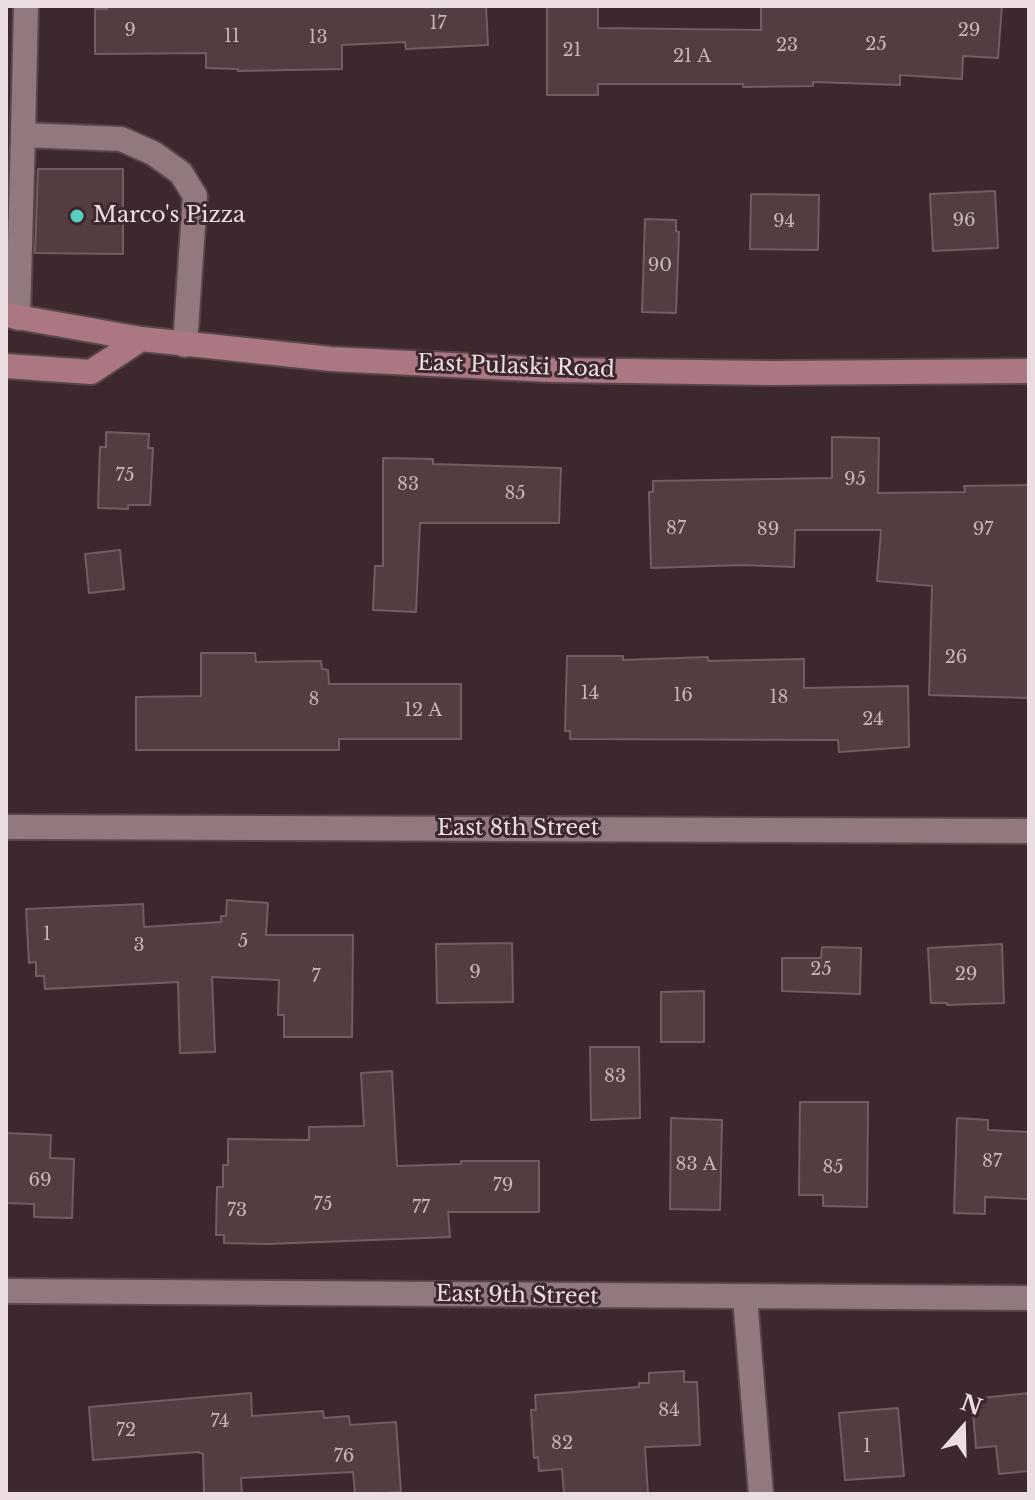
<!DOCTYPE html>
<html>
<head>
<meta charset="utf-8">
<style>
	body { margin:0 }
	#map { position:relative; width:1035px; height:1500px; overflow:hidden; background:#3d292d; font-family:"Libre Baskerville",serif }
	canvas { display:block }
	.frame { position:absolute; inset:0; border:8px solid #ecdde0; pointer-events:none }
	.north { position:absolute; left:923px; top:1388px; width:80px; height:80px; -webkit-text-stroke:6px #3d292d; paint-order:stroke; rotate:20deg; font-size:22px; font-weight:700; line-height:32px; text-align:center; color:#ecdde0 }
	.north::after { content:''; display:block; margin:auto; width:28px; height:36px; background:#ecdde0; clip-path:polygon(50% 0,100% 100%,50% 72%,0 100%) }
</style>
</head>
<body>
<div id="map">
<canvas width="1035" height="1500"></canvas>
<div class="frame"></div>
<div class="north">N</div>
</div>
<script>
const ctx = document.querySelector('canvas').getContext('2d');
ctx.lineJoin = 'round';
function paint(path, color) {
  ctx.fillStyle = color;
  ctx.fill(path, 'evenodd');
}
function poly(rows) {
  const path = new Path2D();
  for (const r of rows) {
    path.moveTo(r[0], r[1]);
    for (let i = 2; i < r.length; i += 2) path.lineTo(r[i], r[i + 1]);
  }
  return path;
}
function strokePath(path, color, width, dash) {
  ctx.strokeStyle = color;
  ctx.lineWidth = width;
  ctx.lineCap = dash ? 'butt' : 'round';
  ctx.setLineDash(dash || []);
  ctx.stroke(path);
}
function write(font, color, halo, rows, align = 'center') {
  ctx.font = font + ' "Libre Baskerville",serif';
  ctx.lineWidth = 6;
  ctx.setLineDash([]);
  ctx.textBaseline = 'middle';
  ctx.strokeStyle = halo;
  ctx.fillStyle = color;
  for (const [text, x, y, turn = 0] of rows) {
    ctx.save();
    ctx.translate(x, y);
    ctx.rotate((+turn || 0) * Math.PI / 180);
    ctx.textAlign = isNaN(turn) ? turn : align;
    if (halo) ctx.strokeText(text, 0, 0);
    ctx.fillText(text, 0, 0);
    ctx.restore();
  }
}
const building = poly([
	[108,6,486,6,488,45,406,49,405,42,342,45,342,69,238,71,238,69,206,68,206,53,95,54,95,9,107,9,108,6],
	[761,6,1002,6,998,58,963,56,962,79,900,75,900,85,813,82,813,86,743,87,743,84,598,84,598,95,547,95,547,7,598,7,598,28,761,30,761,6],
	[38,169,123,169,123,254,35,253,38,169],
	[995,191,998,248,933,251,930,194,995,191],
	[751,194,819,195,818,250,750,249,751,194],
	[645,219,676,220,676,231,679,232,676,313,642,312,645,219],
	[106,432,149,434,148,448,153,448,150,505,128,505,128,509,98,508,100,447,106,447,106,432],
	[832,437,879,438,878,493,965,492,964,486,1029,485,1029,698,929,695,932,586,877,581,881,530,795,530,794,567,742,565,651,568,649,492,653,492,653,481,832,478,832,437],
	[383,458,433,459,433,464,561,468,559,523,420,523,416,612,373,610,375,566,383,566,383,458],
	[120,550,124,589,89,593,85,554,120,550],
	[201,653,255,653,256,662,321,661,322,669,328,670,329,684,461,684,461,739,339,739,339,750,136,750,136,697,201,696,201,653],
	[567,656,623,656,623,660,708,657,708,661,804,659,804,688,908,686,909,747,839,752,838,740,570,739,570,731,565,731,567,656],
	[227,900,268,903,266,935,353,935,352,1037,284,1037,284,1015,278,1015,279,980,212,977,215,1052,180,1053,178,982,45,989,44,976,36,976,36,962,29,963,26,909,143,904,144,927,221,922,221,916,226,916,227,900],
	[512,943,513,1002,437,1003,436,944,512,943],
	[1002,944,1004,1003,947,1005,947,1003,931,1003,928,948,1002,944],
	[822,947,861,948,860,994,782,991,782,958,821,958,822,947],
	[704,991,704,1042,661,1042,661,992,704,991],
	[590,1047,639,1047,640,1118,591,1120,590,1047],
	[392,1071,397,1166,461,1164,461,1161,539,1161,539,1212,448,1212,450,1237,268,1244,224,1243,224,1235,216,1235,217,1187,223,1187,223,1165,228,1165,228,1139,309,1140,309,1127,364,1126,361,1073,392,1071],
	[800,1102,868,1102,867,1207,823,1206,823,1195,799,1195,800,1102],
	[671,1118,722,1120,720,1210,670,1209,671,1118],
	[957,1118,988,1120,988,1130,1029,1132,1029,1199,985,1197,985,1214,954,1213,957,1118],
	[6,1133,51,1135,50,1158,74,1159,72,1218,34,1217,34,1204,6,1203,6,1133],
	[684,1371,684,1382,697,1382,700,1445,645,1447,648,1494,564,1494,562,1469,539,1471,538,1457,534,1458,531,1410,536,1410,535,1395,639,1387,639,1383,649,1383,649,1373,684,1371],
	[251,1393,252,1416,323,1411,324,1418,349,1416,350,1425,396,1422,401,1492,355,1494,353,1472,241,1478,242,1494,204,1494,203,1454,198,1452,93,1460,89,1407,251,1393],
	[1029,1393,1029,1471,999,1474,996,1446,976,1448,972,1399,1029,1393],
	[898,1408,904,1476,845,1480,839,1413,898,1408]
]);
const lane = poly([
	[26,6,23,135,121,139,153,153,181,173,195,196,185,345],
	[18,318,23,135]
]);
const street = poly([
	[6,827,1029,831],
	[6,1291,1029,1298],
	[745,1298,761,1494]
]);
const secondary = poly([
	[6,315,141,339,331,359,552,370,772,373,1029,371],
	[6,366,91,372,141,339]
]);
const markers = [
	[77,216,8,"#57cec2"]
];
const numberNames = [
	["17",438,24],
	["9",130,31],
	["29",969,31],
	["11",232,37],
	["13",318,38],
	["25",876,45],
	["23",787,46],
	["21",572,51],
	["21 A",692,57],
	["96",964,221],
	["94",784,222],
	["90",660,266],
	["75",125,476],
	["95",855,480],
	["83",408,485],
	["85",515,494],
	["87",676,529],
	["89",768,530],
	["97",983,530],
	["26",956,658],
	["14",590,694],
	["16",683,696],
	["18",779,698],
	["8",314,700],
	["12 A",423,711],
	["24",873,720],
	["1",47,935],
	["5",243,942],
	["3",139,946],
	["25",821,970],
	["9",475,973],
	["29",966,975],
	["7",316,977],
	["83",615,1077],
	["87",992,1162],
	["83 A",696,1165],
	["85",833,1168],
	["69",40,1181],
	["79",503,1186],
	["75",323,1205],
	["77",421,1208],
	["73",237,1211],
	["84",669,1411],
	["74",220,1422],
	["72",126,1431],
	["82",562,1444],
	["1",867,1447],
	["76",344,1457]
];
const poiNames = [
	["Marco's Pizza",93,216]
];
const streetNames = [
	["East Pulaski Road",516,367,2],
	["East 8th Street",518,829],
	["East 9th Street",517,1296,1]
];
paint(building, '#523d40');
strokePath(building, '#745c60', 2);
strokePath(lane, '#58464a', 28);
strokePath(street, '#58464a', 28);
strokePath(secondary, '#58464a', 28);
strokePath(lane, '#92797d', 24);
strokePath(street, '#92797d', 24);
strokePath(secondary, '#ab7782', 24);
for (const [x, y, r, color] of markers) {
  const dot = new Path2D();
  dot.arc(x, y, r, 0, 2 * Math.PI);
  ctx.fillStyle = color;
  ctx.fill(dot);
  strokePath(dot, '#3d292d', 3);
}
write('18px', '#c6b5b8', null, numberNames);
write('22px', '#ecdde0', '#3d292d', poiNames, 'left');
write('22px', '#ecdde0', '#3d292d', streetNames);
</script>
</body>
</html>
